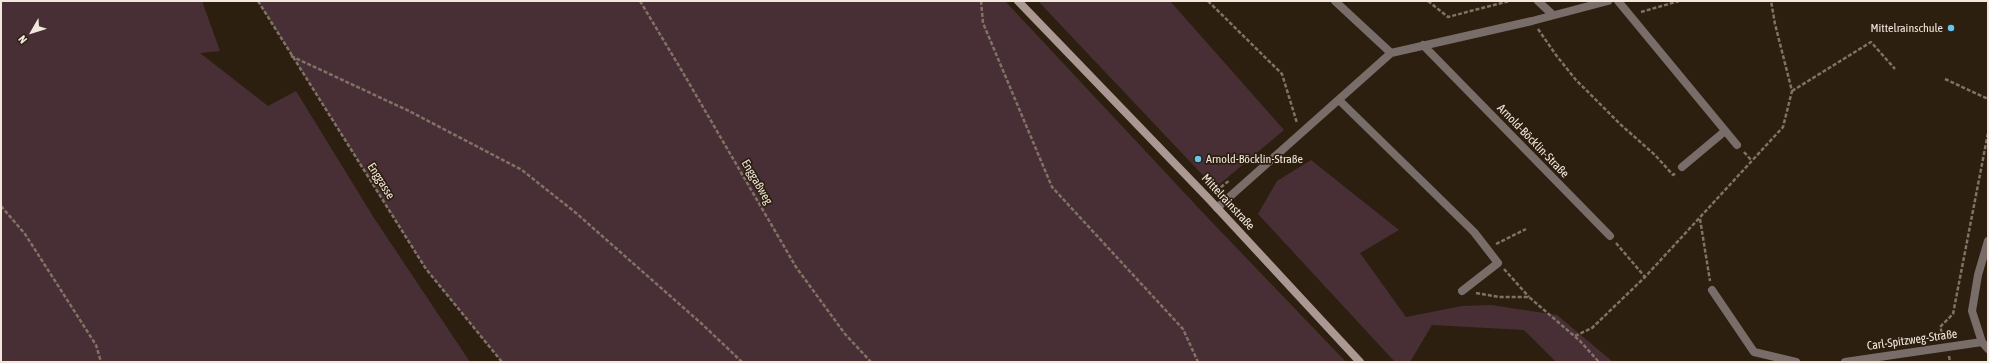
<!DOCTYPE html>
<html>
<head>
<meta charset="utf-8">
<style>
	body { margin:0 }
	#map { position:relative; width:1989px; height:363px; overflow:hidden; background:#2d1f0f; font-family:"Asap Condensed",sans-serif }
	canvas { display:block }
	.frame { position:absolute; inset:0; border:2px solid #f2e8de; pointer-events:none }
	.north { position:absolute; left:12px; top:12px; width:40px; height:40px; -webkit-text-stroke:3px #2d1f0f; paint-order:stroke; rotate:231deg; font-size:11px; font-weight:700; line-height:16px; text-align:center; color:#f2e8de }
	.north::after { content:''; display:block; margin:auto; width:14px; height:18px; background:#f2e8de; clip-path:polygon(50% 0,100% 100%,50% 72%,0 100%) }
</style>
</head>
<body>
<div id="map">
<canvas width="1989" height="363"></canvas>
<div class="frame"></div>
<div class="north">N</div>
</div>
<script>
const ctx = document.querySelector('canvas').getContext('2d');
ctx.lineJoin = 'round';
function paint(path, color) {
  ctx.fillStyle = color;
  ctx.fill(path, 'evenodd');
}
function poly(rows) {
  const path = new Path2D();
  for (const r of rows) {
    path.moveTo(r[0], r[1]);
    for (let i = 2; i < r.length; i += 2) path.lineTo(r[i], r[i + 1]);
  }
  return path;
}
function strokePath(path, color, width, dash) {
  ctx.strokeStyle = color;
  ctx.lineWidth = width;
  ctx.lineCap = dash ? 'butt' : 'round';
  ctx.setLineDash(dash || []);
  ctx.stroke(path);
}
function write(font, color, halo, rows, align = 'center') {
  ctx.font = font + ' "Asap Condensed",sans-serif';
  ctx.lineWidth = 3.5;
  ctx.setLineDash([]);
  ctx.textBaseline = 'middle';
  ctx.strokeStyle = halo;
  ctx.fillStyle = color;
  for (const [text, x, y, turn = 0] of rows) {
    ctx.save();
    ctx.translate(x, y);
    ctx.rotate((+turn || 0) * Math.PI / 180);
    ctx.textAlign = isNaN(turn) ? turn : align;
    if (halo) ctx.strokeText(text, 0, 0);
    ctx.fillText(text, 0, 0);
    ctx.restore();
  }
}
const green = poly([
	[1,1,202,1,220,51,200,53,268,106,296,91,374,218,470,362,1,362],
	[258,1,1005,1,1207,217,1346,362,502,362,426,269],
	[1038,1,1170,1,1284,130,1215,188],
	[1311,160,1399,230,1360,253,1406,317,1462,306,1491,305,1557,315,1613,362,1556,362,1524,330,1432,325,1410,362,1395,362,1258,214,1277,181]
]);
const path = poly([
	[258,1,426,269,502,362],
	[640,1,682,71,796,267,845,334,871,362],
	[981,1,983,23,1052,187,1183,329,1198,362],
	[1208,1,1282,74,1297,123],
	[1428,1,1448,17,1509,1],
	[1641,12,1679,1],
	[1538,29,1556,55,1576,80,1620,124,1655,155,1673,175,1676,173],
	[291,56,409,111,522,170,576,213,702,324,742,362],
	[1945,79,1988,99],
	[1792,91,1871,42,1895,69],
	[1744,152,1752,161],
	[1216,191,1230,180],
	[1,206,25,234,96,345,101,362],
	[1700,219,1710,281],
	[1616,243,1645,277],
	[1496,244,1526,229],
	[1504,269,1529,297],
	[1476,293,1499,297,1529,297,1580,341,1599,362],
	[1575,336,1592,328,1645,277,1783,127,1792,91,1775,24,1771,1],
	[1944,338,1940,327,1953,314,1988,133],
	[1949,356,1950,362]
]);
const street = poly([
	[1335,1,1391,53],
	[1538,1,1553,15],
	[1618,1,1737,145],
	[1423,45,1610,236],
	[1339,100,1474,232,1498,263,1462,291],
	[1682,167,1725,131],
	[1217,208,1391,53,1532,21,1608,1],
	[1712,290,1754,352,1796,362],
	[1982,342,1972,311,1978,275,1988,241],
	[1845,362,1982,342,1988,349]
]);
const secondary = poly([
	[1018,1,1208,198,1360,362]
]);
const markers = [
	[1951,28,4,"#66c4ef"],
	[1198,159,4,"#66c4ef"]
];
const poiNames = [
	["Mittelrainschule",1943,28],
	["Arnold-Böcklin-Straße",1206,159,"left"]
];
const streetNames = [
	["Arnold-Böcklin-Straße",1533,141,46],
	["Enggasse",381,181,58],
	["Enggaßweg",757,182,60],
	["Mittelrainstraße",1228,202,47],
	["Carl-Spitzweg-Straße",1912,340,-8]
];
paint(green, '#482f35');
strokePath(path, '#7f7365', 2.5, [4, 2]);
strokePath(street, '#796d6a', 8);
strokePath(secondary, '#ab9893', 8);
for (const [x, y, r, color] of markers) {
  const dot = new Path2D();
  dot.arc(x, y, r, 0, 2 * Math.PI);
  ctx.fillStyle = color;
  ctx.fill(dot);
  strokePath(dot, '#2d1f0f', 1.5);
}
write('12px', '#f2e8de', '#2d1f0f', poiNames, 'right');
write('12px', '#f2e8de', '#2d1f0f', streetNames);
</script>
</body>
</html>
